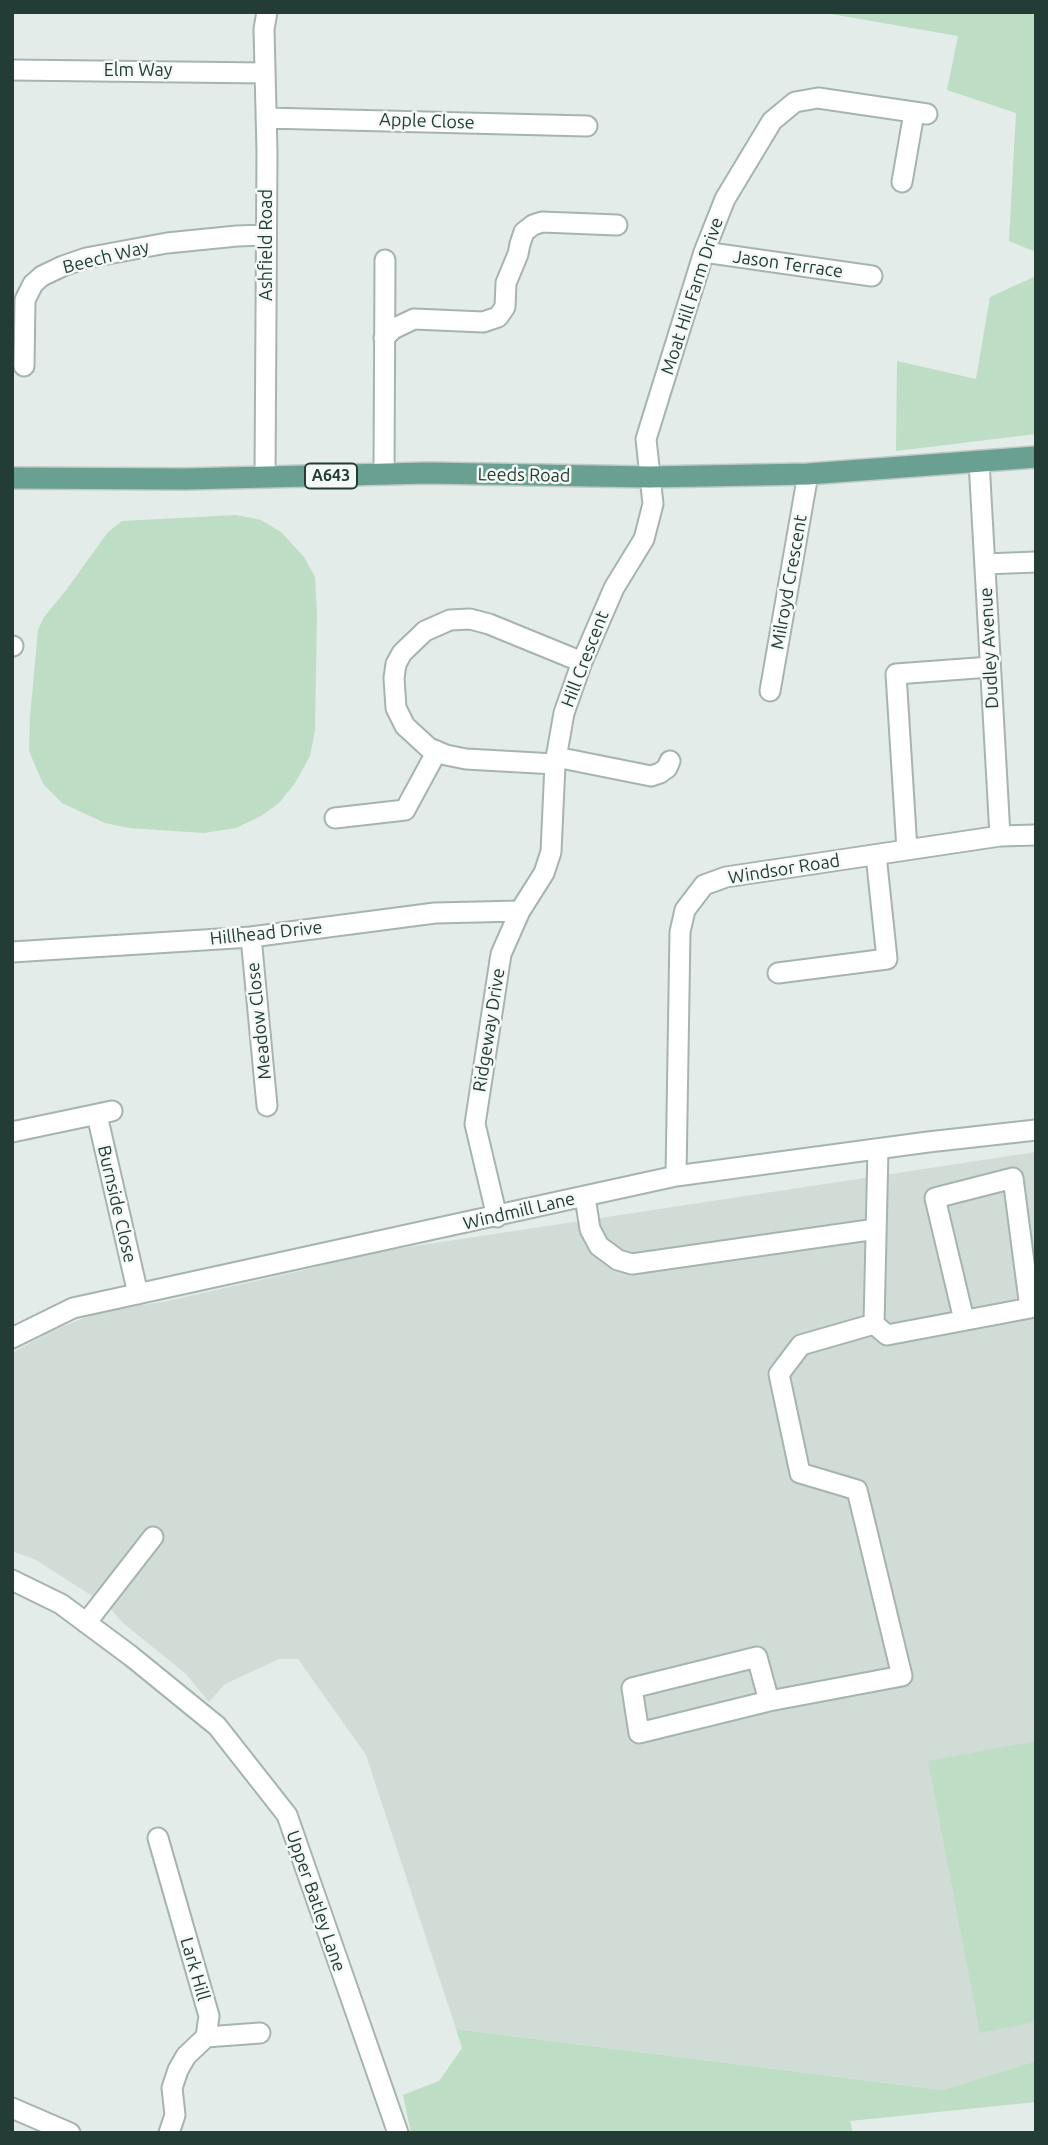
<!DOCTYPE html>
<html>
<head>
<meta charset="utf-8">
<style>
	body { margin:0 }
	#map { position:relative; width:1048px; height:2145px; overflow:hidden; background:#e3ece8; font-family:Ubuntu,sans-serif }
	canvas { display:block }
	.frame { position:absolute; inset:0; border:14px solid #233d36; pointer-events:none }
</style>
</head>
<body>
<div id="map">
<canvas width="1048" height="2145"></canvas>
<div class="frame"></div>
</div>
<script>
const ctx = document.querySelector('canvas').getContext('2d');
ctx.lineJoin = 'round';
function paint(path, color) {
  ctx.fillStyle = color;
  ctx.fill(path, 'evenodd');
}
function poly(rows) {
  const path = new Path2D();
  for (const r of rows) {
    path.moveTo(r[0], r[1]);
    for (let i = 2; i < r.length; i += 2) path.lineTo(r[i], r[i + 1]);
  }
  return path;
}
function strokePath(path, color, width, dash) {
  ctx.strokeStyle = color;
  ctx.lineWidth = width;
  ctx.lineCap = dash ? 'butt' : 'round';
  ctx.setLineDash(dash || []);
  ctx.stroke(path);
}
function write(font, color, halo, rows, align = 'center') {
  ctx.font = font + ' Ubuntu,sans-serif';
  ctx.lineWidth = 5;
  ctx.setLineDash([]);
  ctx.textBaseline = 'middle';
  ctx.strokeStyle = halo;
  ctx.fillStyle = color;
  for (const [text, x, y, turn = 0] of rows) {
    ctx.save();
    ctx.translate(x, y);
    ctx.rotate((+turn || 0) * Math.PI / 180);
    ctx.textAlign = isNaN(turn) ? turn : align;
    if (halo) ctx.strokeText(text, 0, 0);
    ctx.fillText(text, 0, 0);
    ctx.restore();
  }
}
const built = poly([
	[1036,1152,1036,2061,942,2090,456,2029,366,1755,298,1659,279,1659,225,1684,209,1702,186,1674,123,1623,108,1606,36,1560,12,1551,12,1353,52,1331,101,1311,163,1302,309,1269,354,1256,415,1246]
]);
const green = poly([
	[819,12,1036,12,1036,252,1009,241,1016,113,947,90,958,36],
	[1036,276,1036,434,896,451,897,361,976,379,990,297],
	[236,515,261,520,281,532,304,557,315,577,317,614,315,730,310,756,295,783,279,803,261,816,236,828,204,833,129,828,105,823,62,803,43,784,29,751,30,717,38,630,44,617,67,589,108,532,122,521],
	[1036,1741,1036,2022,980,2033,928,1761],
	[456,2029,942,2090,1036,2061,1036,2102,850,2121,853,2133,411,2133,403,2095,439,2081,462,2048]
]);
const minor = poly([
	[12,70,265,73],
	[266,118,587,126],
	[902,182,914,113],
	[704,252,872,276],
	[384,338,393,329,414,319,483,322,498,317,505,307,506,283,518,254,520,244,524,232,533,225,542,222,617,225],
	[24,366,25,300,33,284,42,276,63,266,86,258,167,243,237,236,266,235],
	[979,461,1000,836],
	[384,474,385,260],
	[265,477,267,152,264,29,267,12],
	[985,564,1036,562],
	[12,646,13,646],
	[770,691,808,474],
	[556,757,651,776,660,773,667,768,670,761],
	[555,764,466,759,446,755,429,748,405,726,396,708,394,678,396,664,402,653,425,631,450,620,470,619,489,624,582,662],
	[335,818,405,810,437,751],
	[907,850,896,674,990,667],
	[251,937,267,1106],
	[12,952,251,937,435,913,520,911],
	[778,973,887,959,876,855],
	[97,1115,138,1294],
	[12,1132,112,1111],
	[878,1149,874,1324,887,1335,1030,1308,1013,1178,935,1198,964,1320],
	[676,1176,680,932,685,910,704,885,726,877,1000,836,1036,835],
	[585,1197,590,1229,599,1246,618,1260,632,1264,876,1229],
	[497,1217,475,1124,501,954,520,911,544,873,551,852,555,764,564,713,582,662,614,588,644,539,653,504,646,439,704,252,725,199,772,121,795,102,818,98,927,114],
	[12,1338,73,1308,676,1176,928,1142,1036,1130],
	[12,1580,61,1604,131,1656,217,1726,287,1815,398,2133],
	[86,1623,153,1537],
	[769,1701,757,1657,632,1688,639,1733,769,1701,902,1676,857,1490,800,1473,779,1374,801,1345,874,1324],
	[158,1838,209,2016,206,2037,186,2056,178,2070,172,2088,175,2115,169,2133],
	[206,2037,260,2033],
	[12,2108,70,2133]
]);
const major = poly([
	[12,478,186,479,428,473,649,477,808,474,1036,457]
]);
const shields = [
	[331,476,52]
];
const shieldNames = [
	["A643",331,476]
];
const streetNames = [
	["Elm Way",138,70],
	["Apple Close",427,121,2],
	["Ashfield Road",266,245,-90],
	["Beech Way",106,257,-14],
	["Jason Terrace",788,264,8],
	["Moat Hill Farm Drive",692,296,-72],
	["Leeds Road",524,475,1],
	["Milroyd Crescent",789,582,-80],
	["Dudley Avenue",989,648,-93],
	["Hill Crescent",585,659,-69],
	["Windsor Road",784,869,-9],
	["Hillhead Drive",266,933,-6],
	["Meadow Close",259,1021,-96],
	["Ridgeway Drive",489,1030,-81],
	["Burnside Close",117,1204,77],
	["Windmill Lane",519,1211,-13],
	["Upper Batley Lane",316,1901,71],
	["Lark Hill",195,1969,74]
];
paint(built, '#d1dcd7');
paint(green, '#bdddc5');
strokePath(minor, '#a6b4af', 23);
strokePath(major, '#c1c9c7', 24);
strokePath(minor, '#fff', 19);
strokePath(major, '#69a092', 21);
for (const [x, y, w] of shields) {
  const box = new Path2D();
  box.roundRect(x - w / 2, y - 12.5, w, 25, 5);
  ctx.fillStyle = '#f4f9f6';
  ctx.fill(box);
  strokePath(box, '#233d36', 2);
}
write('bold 16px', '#233d36', null, shieldNames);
write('18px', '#233d36', '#f4f9f6', streetNames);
</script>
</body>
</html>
